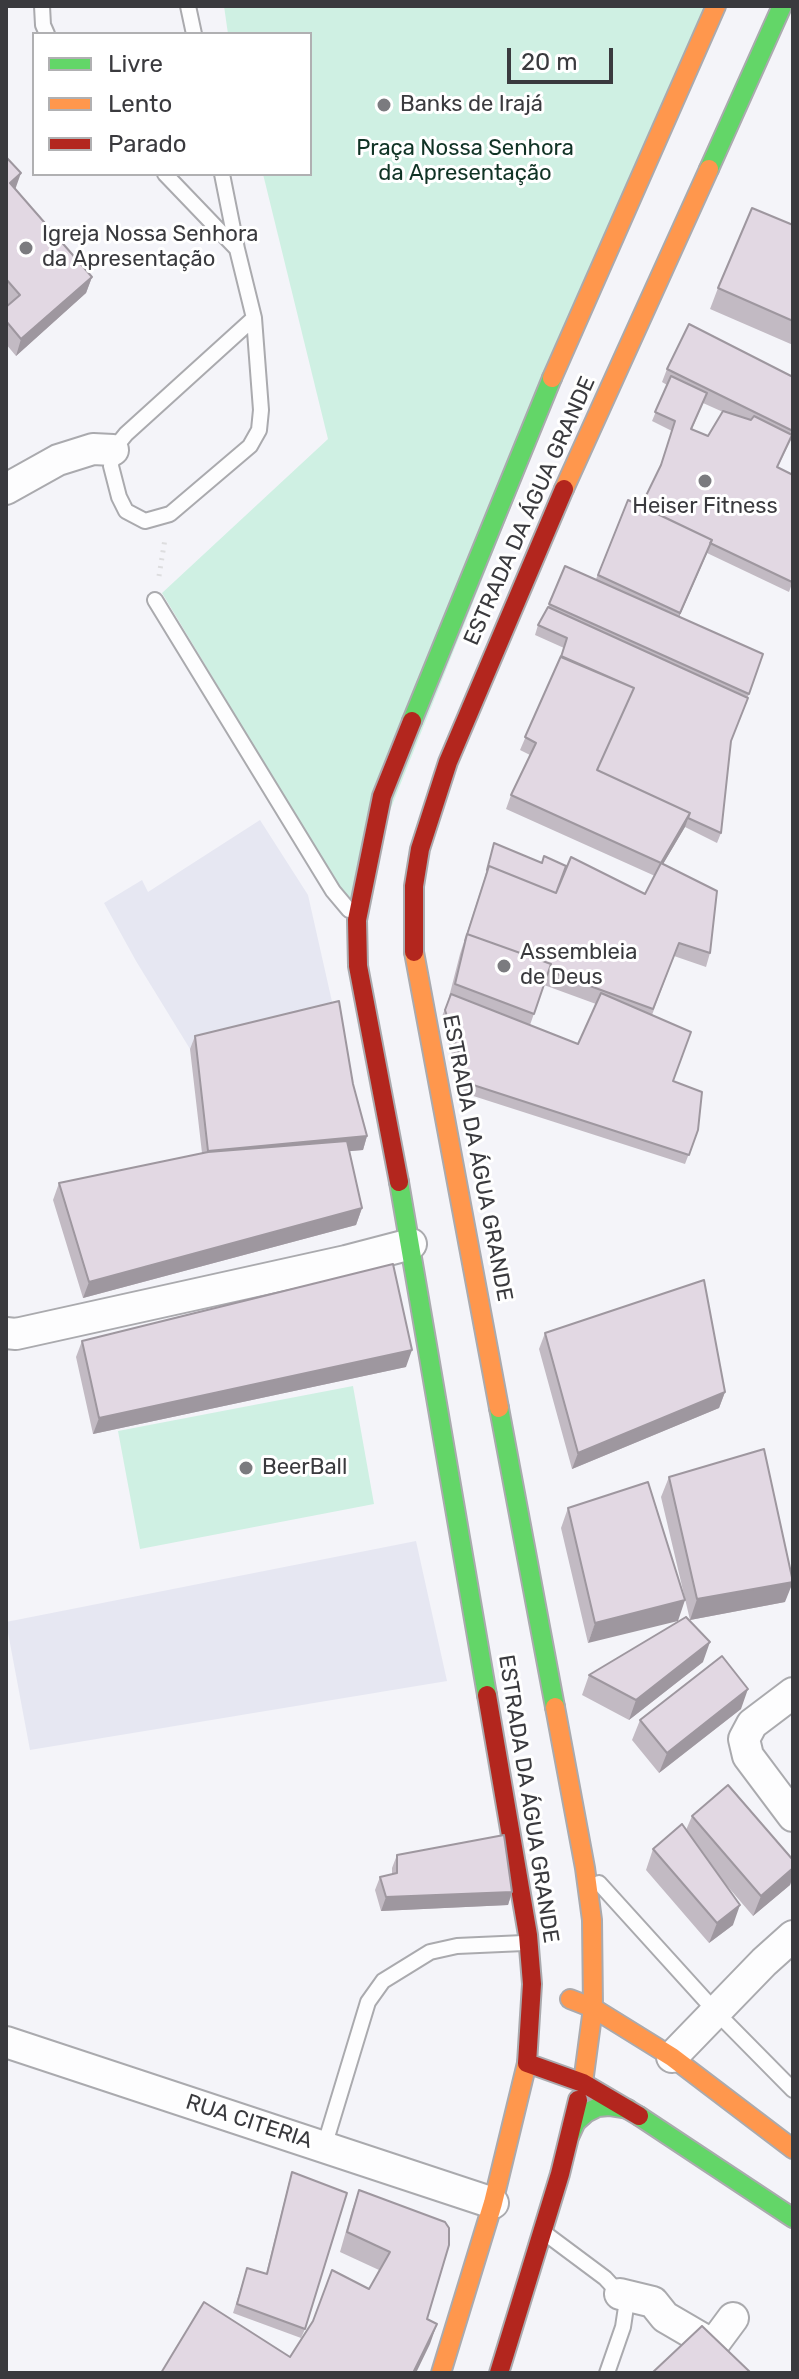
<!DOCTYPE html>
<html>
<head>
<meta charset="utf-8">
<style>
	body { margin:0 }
	#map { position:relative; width:799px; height:2379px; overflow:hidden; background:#f4f4f9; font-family:Rubik,sans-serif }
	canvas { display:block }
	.frame { position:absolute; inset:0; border:8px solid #3a3a3e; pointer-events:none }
	.legend { position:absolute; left:32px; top:32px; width:280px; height:144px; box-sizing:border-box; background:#fff; border:2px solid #b0b0b2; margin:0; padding:10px 14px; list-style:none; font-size:24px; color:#3a3a3e }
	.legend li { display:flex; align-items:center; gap:16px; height:40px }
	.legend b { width:40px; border:2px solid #b0b0b2 }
	.scale { position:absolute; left:507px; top:48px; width:106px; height:36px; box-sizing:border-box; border:4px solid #3a3a3e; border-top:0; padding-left:10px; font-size:24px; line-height:28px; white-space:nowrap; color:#3a3a3e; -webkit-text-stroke:6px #fff; paint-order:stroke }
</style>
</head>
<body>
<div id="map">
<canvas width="799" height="2379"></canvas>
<div class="frame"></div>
<ul class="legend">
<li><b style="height:10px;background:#63d668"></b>Livre</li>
<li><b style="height:10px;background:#ff974d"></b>Lento</li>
<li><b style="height:10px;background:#b3261e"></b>Parado</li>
</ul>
<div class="scale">20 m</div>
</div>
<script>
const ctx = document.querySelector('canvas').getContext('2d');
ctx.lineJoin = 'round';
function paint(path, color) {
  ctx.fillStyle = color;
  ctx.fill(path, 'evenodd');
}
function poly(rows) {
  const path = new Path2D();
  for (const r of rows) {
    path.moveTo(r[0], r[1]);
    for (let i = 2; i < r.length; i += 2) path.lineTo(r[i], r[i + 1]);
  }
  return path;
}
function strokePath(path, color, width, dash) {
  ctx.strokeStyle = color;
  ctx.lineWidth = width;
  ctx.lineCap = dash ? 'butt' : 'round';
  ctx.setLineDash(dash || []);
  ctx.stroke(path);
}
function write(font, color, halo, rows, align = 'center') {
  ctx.font = font + ' Rubik,sans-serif';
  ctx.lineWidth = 6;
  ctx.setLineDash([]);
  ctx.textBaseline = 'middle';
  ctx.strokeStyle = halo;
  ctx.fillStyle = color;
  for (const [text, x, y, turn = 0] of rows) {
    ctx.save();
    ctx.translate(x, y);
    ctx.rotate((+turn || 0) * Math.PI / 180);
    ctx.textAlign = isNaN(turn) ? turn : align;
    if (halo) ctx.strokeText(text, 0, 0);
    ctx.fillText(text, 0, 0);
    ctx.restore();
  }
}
const built = poly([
	[260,820,308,895,335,1015,190,1049,136,961,104,903,142,880,148,892],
	[416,1541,447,1681,30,1750,6,1622]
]);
const green = poly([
	[224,6,711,6,351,908,162,593,328,439,263,174,310,174,310,34,228,34],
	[353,1386,374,1504,140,1549,118,1431]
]);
const path = poly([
	[159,576,165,539]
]);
const lane = poly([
	[42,6,43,25,47,34],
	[188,6,194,34],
	[165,174,237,249,222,174],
	[237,249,254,318,261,410,259,430,250,446,170,514,145,521,126,511,119,497,111,466,113,450,126,434,254,318],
	[155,600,333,891,349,910],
	[599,1883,716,2012,793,2090],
	[324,2147,368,2002,383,1981,430,1952,457,1946,524,1943],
	[546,2234,605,2278,617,2291,626,2307,623,2327,607,2373]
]);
const street = poly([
	[6,489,58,460,93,449,113,450],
	[6,1333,16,1334,346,1261,411,1244],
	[793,1693,752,1724,744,1739,748,1756,793,1816],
	[6,2042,493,2203],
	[672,2057,764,1962,793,1936],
	[620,2294,653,2302,665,2317,713,2345,733,2318]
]);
const fast = poly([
	[709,169,782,6],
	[412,721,552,378],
	[399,1182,487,1695],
	[499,1408,555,1707],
	[639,2116,793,2218],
	[570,2135,576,2122,586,2113,598,2107,609,2106,628,2109]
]);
const slow = poly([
	[552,378,716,6],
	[564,489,709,169],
	[414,952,499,1408],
	[555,1707,585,1868,592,1920,593,2008,583,2083],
	[570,1999,593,2008,672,2057,793,2149],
	[441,2373,493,2203,527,2063]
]);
const jam = poly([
	[414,952,414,886,420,849,448,762,564,489],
	[399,1182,358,966,357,920,382,796,412,721],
	[487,1695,528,1935,532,1984,527,2063,583,2083,639,2116],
	[499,2373,560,2174,578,2100]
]);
const wall = poly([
	[6,157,15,189,92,277,86,293,16,356,6,344,6,307,8,305,6,302],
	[793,225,793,345,710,309,718,288],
	[667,369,793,377,793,436,777,468,793,581,789,592,707,553,679,617,763,654,744,708,730,743,721,833,717,843,685,827,663,864,710,953,706,967,674,956,652,1015,673,1081,698,1130,685,1164,464,1093,459,1066,455,1064,441,1019,448,1001,460,954,484,880,494,843,556,893,645,894,655,876,506,809,511,795,530,755,520,750,564,648,535,635,538,625,548,607,565,566,596,579,628,500,641,506,660,468,672,431,652,421,667,385,662,382],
	[703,403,723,412,708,436,692,429],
	[544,985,596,1004,578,1044,530,1025],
	[195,1036,353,1084,367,1136,363,1150,349,1151,362,1208,356,1225,83,1298,53,1200,59,1183,202,1153,190,1049],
	[545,1333,725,1392,719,1408,572,1469,539,1349],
	[82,1341,406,1367,93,1434,76,1357],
	[669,1477,785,1602,690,1620,661,1497],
	[648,1482,588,1643,561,1528,568,1508],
	[703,1662,629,1720,582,1695,589,1675],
	[741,1709,659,1773,632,1740,640,1720],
	[692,1816,793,1860,793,1876,790,1885,753,1916,723,1881,733,1925,709,1943,646,1870,653,1849,686,1830],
	[397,1855,512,1892,508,1905,381,1911,375,1890,380,1877,392,1874,392,1868],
	[292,2172,305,2329,301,2338,233,2313,247,2268,266,2274,289,2182],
	[359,2190,427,2319,430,2344,290,2357,369,2289,379,2270,340,2252,352,2210]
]);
const shadedWall = poly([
	[21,173,15,190,10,183],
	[92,277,86,293,16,356,21,339],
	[712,540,707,553,675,626,680,613],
	[690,813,685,827,656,876,661,863],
	[367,1136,363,1150,203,1164,208,1151],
	[362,1208,356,1225,83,1298,89,1282],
	[412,1350,406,1367,93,1434,99,1418],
	[725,1392,719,1408,572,1469,578,1453],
	[793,1582,785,1602,690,1620,697,1599],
	[685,1600,678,1621,588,1643,595,1623],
	[710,1642,703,1662,629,1720,636,1700],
	[748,1689,741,1709,659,1773,667,1753],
	[793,1868,793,1876,790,1885,753,1916,761,1896],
	[512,1892,508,1905,381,1911,386,1897],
	[740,1905,733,1925,709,1943,717,1923],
	[437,2324,430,2344,416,2373,413,2373]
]);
const building = poly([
	[6,157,21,173,10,183,92,277,21,339,6,321,6,307,20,295,6,279,6,157],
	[752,208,793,225,793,321,718,288,752,208],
	[689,324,793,377,793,431,667,369,689,324],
	[671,376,707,393,691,429,708,436,723,411,751,420,754,416,792,435,777,467,793,475,792,582,710,543,712,540,641,506,661,465,675,421,655,412,671,376],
	[628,500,712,540,680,613,598,575,628,500],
	[565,566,763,654,749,694,549,604,565,566],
	[548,607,748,698,731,741,721,833,688,818,690,813,597,770,634,688,561,657,567,638,538,625,548,607],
	[561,656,634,688,597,770,690,813,661,863,717,891,710,953,679,943,653,1009,549,971,551,964,467,934,465,941,489,866,556,893,571,857,645,894,661,863,511,795,536,743,525,737,561,656],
	[494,843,542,863,544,856,566,866,556,893,489,866,487,870,494,843],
	[467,934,551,964,534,1014,455,984,467,934],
	[601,993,691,1032,673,1081,702,1092,698,1130,689,1155,467,1083,463,1056,459,1054,445,1010,451,994,578,1044,601,993],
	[339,1001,353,1084,367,1136,208,1151,195,1036,339,1001],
	[347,1141,362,1208,89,1282,59,1183,208,1152,347,1141],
	[393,1264,412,1350,99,1418,82,1341,393,1264],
	[704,1280,725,1392,578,1453,545,1333,704,1280],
	[764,1449,793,1582,697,1599,669,1477,764,1449],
	[648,1482,685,1600,595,1623,568,1508,648,1482],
	[686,1617,710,1642,636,1700,589,1675,686,1617],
	[722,1656,748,1689,667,1753,640,1720,722,1656],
	[728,1785,793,1860,793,1868,761,1896,692,1816,728,1785],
	[682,1824,740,1905,717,1923,653,1849,682,1824],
	[504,1835,512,1892,386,1897,380,1877,397,1873,397,1855,504,1835],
	[292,2172,347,2193,305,2329,237,2304,247,2268,267,2274,292,2172],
	[359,2190,445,2222,449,2228,449,2245,427,2319,437,2324,413,2373,161,2373,204,2302,290,2357,313,2321,332,2270,369,2289,390,2252,347,2232,359,2190],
	[702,2326,751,2373,652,2373,702,2326]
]);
const markers = [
	[384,105,8,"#7b7b7f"],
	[26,248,8,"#7b7b7f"],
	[705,481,8,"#7b7b7f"],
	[504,966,8,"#7b7b7f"],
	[246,1468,8,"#7b7b7f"]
];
const poiNames = [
	["Banks de Irajá",400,105],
	["Igreja Nossa Senhora",42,235],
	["da Apresentação",42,260],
	["Heiser Fitness",705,507,"center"],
	["Assembleia",520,953],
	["de Deus",520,978],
	["BeerBall",262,1468]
];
const parkNames = [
	["Praça Nossa Senhora",465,149],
	["da Apresentação",465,174]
];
const streetNames = [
	["ESTRADA DA ÁGUA GRANDE",530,511,-66],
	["ESTRADA DA ÁGUA GRANDE",477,1158,79],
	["ESTRADA DA ÁGUA GRANDE",528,1799,81],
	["RUA CITERIA",249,2122,18]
];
paint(built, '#e6e7f2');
paint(green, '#cff0e3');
strokePath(lane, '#aaaaae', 18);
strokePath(street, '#aaaaae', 34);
strokePath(fast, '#aaaaae', 22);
strokePath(slow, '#aaaaae', 22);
strokePath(jam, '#aaaaae', 22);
strokePath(path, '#dddddf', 5, [2, 6]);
strokePath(lane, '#fdfdfe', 14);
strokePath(street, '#fdfdfe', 30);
strokePath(fast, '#63d668', 18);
strokePath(slow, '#ff974d', 18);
strokePath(jam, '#b3261e', 18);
paint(wall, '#c2bac3');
paint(shadedWall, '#9e979f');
paint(building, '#e2d8e3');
strokePath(building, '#9e979f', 2);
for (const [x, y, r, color] of markers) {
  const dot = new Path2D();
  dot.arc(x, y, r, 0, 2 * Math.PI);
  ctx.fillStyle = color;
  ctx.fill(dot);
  strokePath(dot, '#fff', 3);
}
write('22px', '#3a3a3e', '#fff', poiNames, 'left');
write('22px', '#103325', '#fff', parkNames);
write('22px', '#3a3a3e', '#fff', streetNames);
</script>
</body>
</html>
